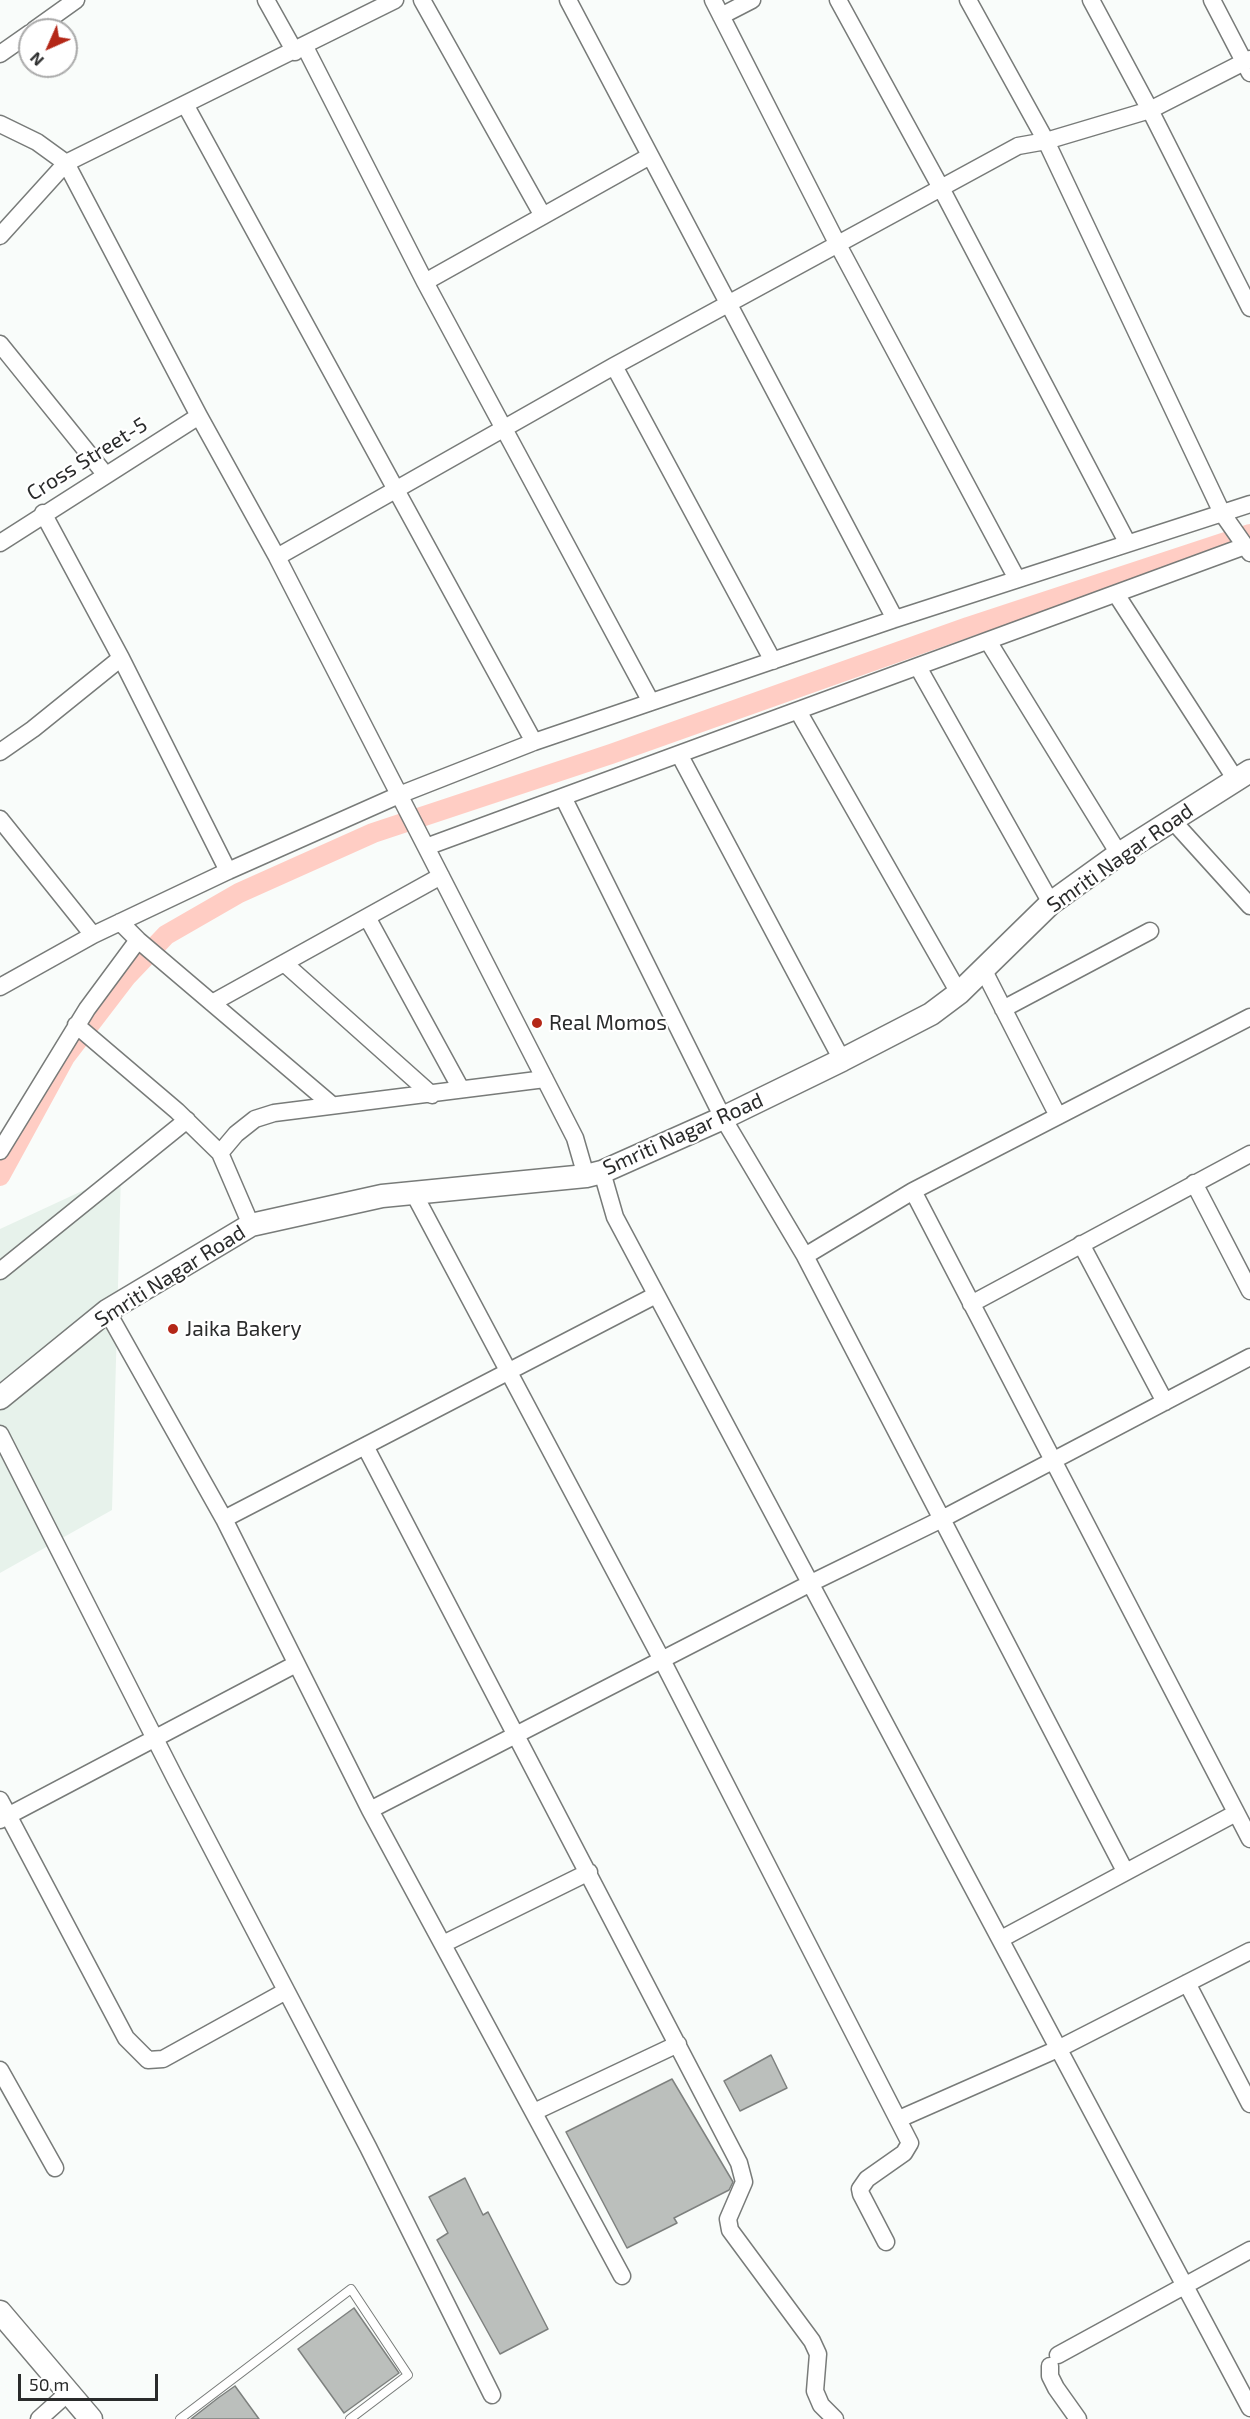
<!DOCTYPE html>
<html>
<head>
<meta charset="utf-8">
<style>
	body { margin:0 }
	#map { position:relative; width:1250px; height:2419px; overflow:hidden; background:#f9fcfa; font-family:"Exo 2",sans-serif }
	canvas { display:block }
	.north { position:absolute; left:18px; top:18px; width:60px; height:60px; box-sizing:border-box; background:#fff; border:2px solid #aaa; border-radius:50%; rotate:225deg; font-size:16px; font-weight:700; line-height:24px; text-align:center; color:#2a2b2b }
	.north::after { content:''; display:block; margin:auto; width:21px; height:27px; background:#b42717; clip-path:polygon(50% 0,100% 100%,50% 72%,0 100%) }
	.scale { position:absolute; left:18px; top:2374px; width:140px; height:27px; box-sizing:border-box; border:3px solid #2a2b2b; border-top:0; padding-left:8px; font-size:18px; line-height:21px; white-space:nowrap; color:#2a2b2b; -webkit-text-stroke:4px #fff; paint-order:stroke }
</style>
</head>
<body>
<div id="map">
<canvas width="1250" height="2419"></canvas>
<div class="north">N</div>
<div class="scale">50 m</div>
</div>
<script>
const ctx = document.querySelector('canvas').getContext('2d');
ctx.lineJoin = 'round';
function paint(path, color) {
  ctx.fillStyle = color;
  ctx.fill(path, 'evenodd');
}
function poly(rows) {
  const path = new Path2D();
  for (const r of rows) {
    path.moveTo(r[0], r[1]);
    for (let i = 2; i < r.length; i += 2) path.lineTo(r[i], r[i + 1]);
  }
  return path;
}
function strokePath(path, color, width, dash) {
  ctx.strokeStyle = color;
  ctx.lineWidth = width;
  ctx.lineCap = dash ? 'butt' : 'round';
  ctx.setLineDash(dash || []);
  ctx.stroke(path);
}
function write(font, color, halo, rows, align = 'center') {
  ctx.font = font + ' "Exo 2",sans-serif';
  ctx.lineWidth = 4.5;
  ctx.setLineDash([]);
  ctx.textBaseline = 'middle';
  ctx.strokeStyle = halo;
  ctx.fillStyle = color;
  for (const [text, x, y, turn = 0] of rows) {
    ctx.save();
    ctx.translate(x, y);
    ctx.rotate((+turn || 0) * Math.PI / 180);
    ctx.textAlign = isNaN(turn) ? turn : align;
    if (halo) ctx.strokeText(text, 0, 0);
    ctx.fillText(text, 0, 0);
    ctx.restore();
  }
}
const built = poly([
	[121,1173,112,1510,0,1573,0,1229]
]);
const canal = poly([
	[0,1176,65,1057,127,976,166,935,239,893,373,833,611,754,968,627,1250,534]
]);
const building = poly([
	[771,2055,787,2088,740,2111,724,2081,771,2055],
	[672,2079,733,2182,729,2190,674,2218,677,2223,627,2248,566,2132,672,2079],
	[465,2178,483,2215,488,2212,548,2329,500,2354,437,2240,448,2233,429,2197,465,2178],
	[354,2308,399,2373,344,2413,298,2349,354,2308],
	[235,2386,259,2419,191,2419,218,2398,235,2386]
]);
const service = poly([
	[180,2419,351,2289,408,2375,350,2419]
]);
const minor = poly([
	[266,0,295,52],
	[422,0,543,216],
	[568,0,895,619],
	[713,0,837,243,1017,579],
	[838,0,941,188,1127,542],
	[968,0,1046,141,1222,513,1250,553],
	[1091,0,1150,110,1250,308],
	[1212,0,1250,73],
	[721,16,752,0],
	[34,30,76,0],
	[305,47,425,282,651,702],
	[0,54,30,33],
	[186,106,534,742],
	[0,124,37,142,66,163,199,416,277,557,426,847,575,1138,586,1176],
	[0,236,66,163,395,0],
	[425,282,650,156],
	[0,344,105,474],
	[614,366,773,661],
	[43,513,121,658,228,871],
	[0,543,199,416],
	[277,557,614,366,1018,146,1046,141,1150,110,1250,59],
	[1116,594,1236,780],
	[988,641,1119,854],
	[918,667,1051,903],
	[798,711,959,993],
	[0,752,33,729,121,658],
	[679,754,842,1060],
	[563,797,723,1118,805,1256,1125,1871],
	[0,819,93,935],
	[1173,821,1250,906],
	[426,847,1245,546],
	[367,917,461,1089],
	[120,922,138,940,332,1105],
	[284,963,432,1095],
	[983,969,1058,1116],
	[0,987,93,935,228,871,399,795,534,742,895,619,1250,504],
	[212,1003,441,876],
	[1003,1009,1150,931],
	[76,1025,177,1111,220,1153,251,1225],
	[0,1151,87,1009,138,940],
	[220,1153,236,1134,255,1119,274,1113,545,1079],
	[602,1172,615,1217,1250,2408],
	[1194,1183,1250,1291],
	[913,1191,1250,1839],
	[413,1192,662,1660,910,2143,904,2153,867,2179,860,2189,861,2194,886,2242],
	[1081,1244,1165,1402],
	[805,1256,913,1191,1250,1017],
	[0,1271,187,1120],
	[971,1304,1250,1154],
	[107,1311,224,1519,370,1810,622,2276],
	[0,1434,176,1780,368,2147,492,2395],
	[365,1446,739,2163,744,2182,728,2219,730,2230,812,2341,818,2354,815,2391,821,2405,835,2419],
	[224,1519,656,1295],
	[0,1800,126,2038,148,2060,163,2059,286,1991],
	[370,1810,809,1584,940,1520,1250,1357],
	[0,1820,296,1664],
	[1001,1939,1236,1813],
	[443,1944,589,1872],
	[1187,1983,1250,2104],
	[0,2070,55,2168],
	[534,2112,678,2044],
	[899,2119,1060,2048,1250,1951],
	[1058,2355,1250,2250],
	[1050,2366,1050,2376,1056,2388,1078,2419],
	[39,2419,69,2392]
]);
const secondary = poly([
	[0,1398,107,1311,251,1225,382,1196,586,1176,602,1172,723,1118,842,1060,931,1014,959,993,1051,903,1119,854,1250,771],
	[0,2312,91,2419]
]);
const markers = [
	[537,1023,6,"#b42717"],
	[173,1329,6,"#b42717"]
];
const streetNames = [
	["Cross Street-5",87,459,-32],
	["Smriti Nagar Road",1120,858,-35],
	["Smriti Nagar Road",683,1134,-24],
	["Smriti Nagar Road",170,1276,-32]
];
const poiNames = [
	["Real Momos",549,1023],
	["Jaika Bakery",185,1329]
];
paint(built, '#e7f2eb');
strokePath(canal, '#ffcdc4', 20);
paint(building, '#bbbfbc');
strokePath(building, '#7e817f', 1.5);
strokePath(service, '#787b79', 10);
strokePath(minor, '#787b79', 19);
strokePath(secondary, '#787b79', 25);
strokePath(service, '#fff', 8);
strokePath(minor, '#fff', 16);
strokePath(secondary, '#fff', 22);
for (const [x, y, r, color] of markers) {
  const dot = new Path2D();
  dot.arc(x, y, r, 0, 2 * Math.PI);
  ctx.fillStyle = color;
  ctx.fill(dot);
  strokePath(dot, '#fff', 2);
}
write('21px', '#2a2b2b', '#fff', streetNames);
write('21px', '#2a2b2b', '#fff', poiNames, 'left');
</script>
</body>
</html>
